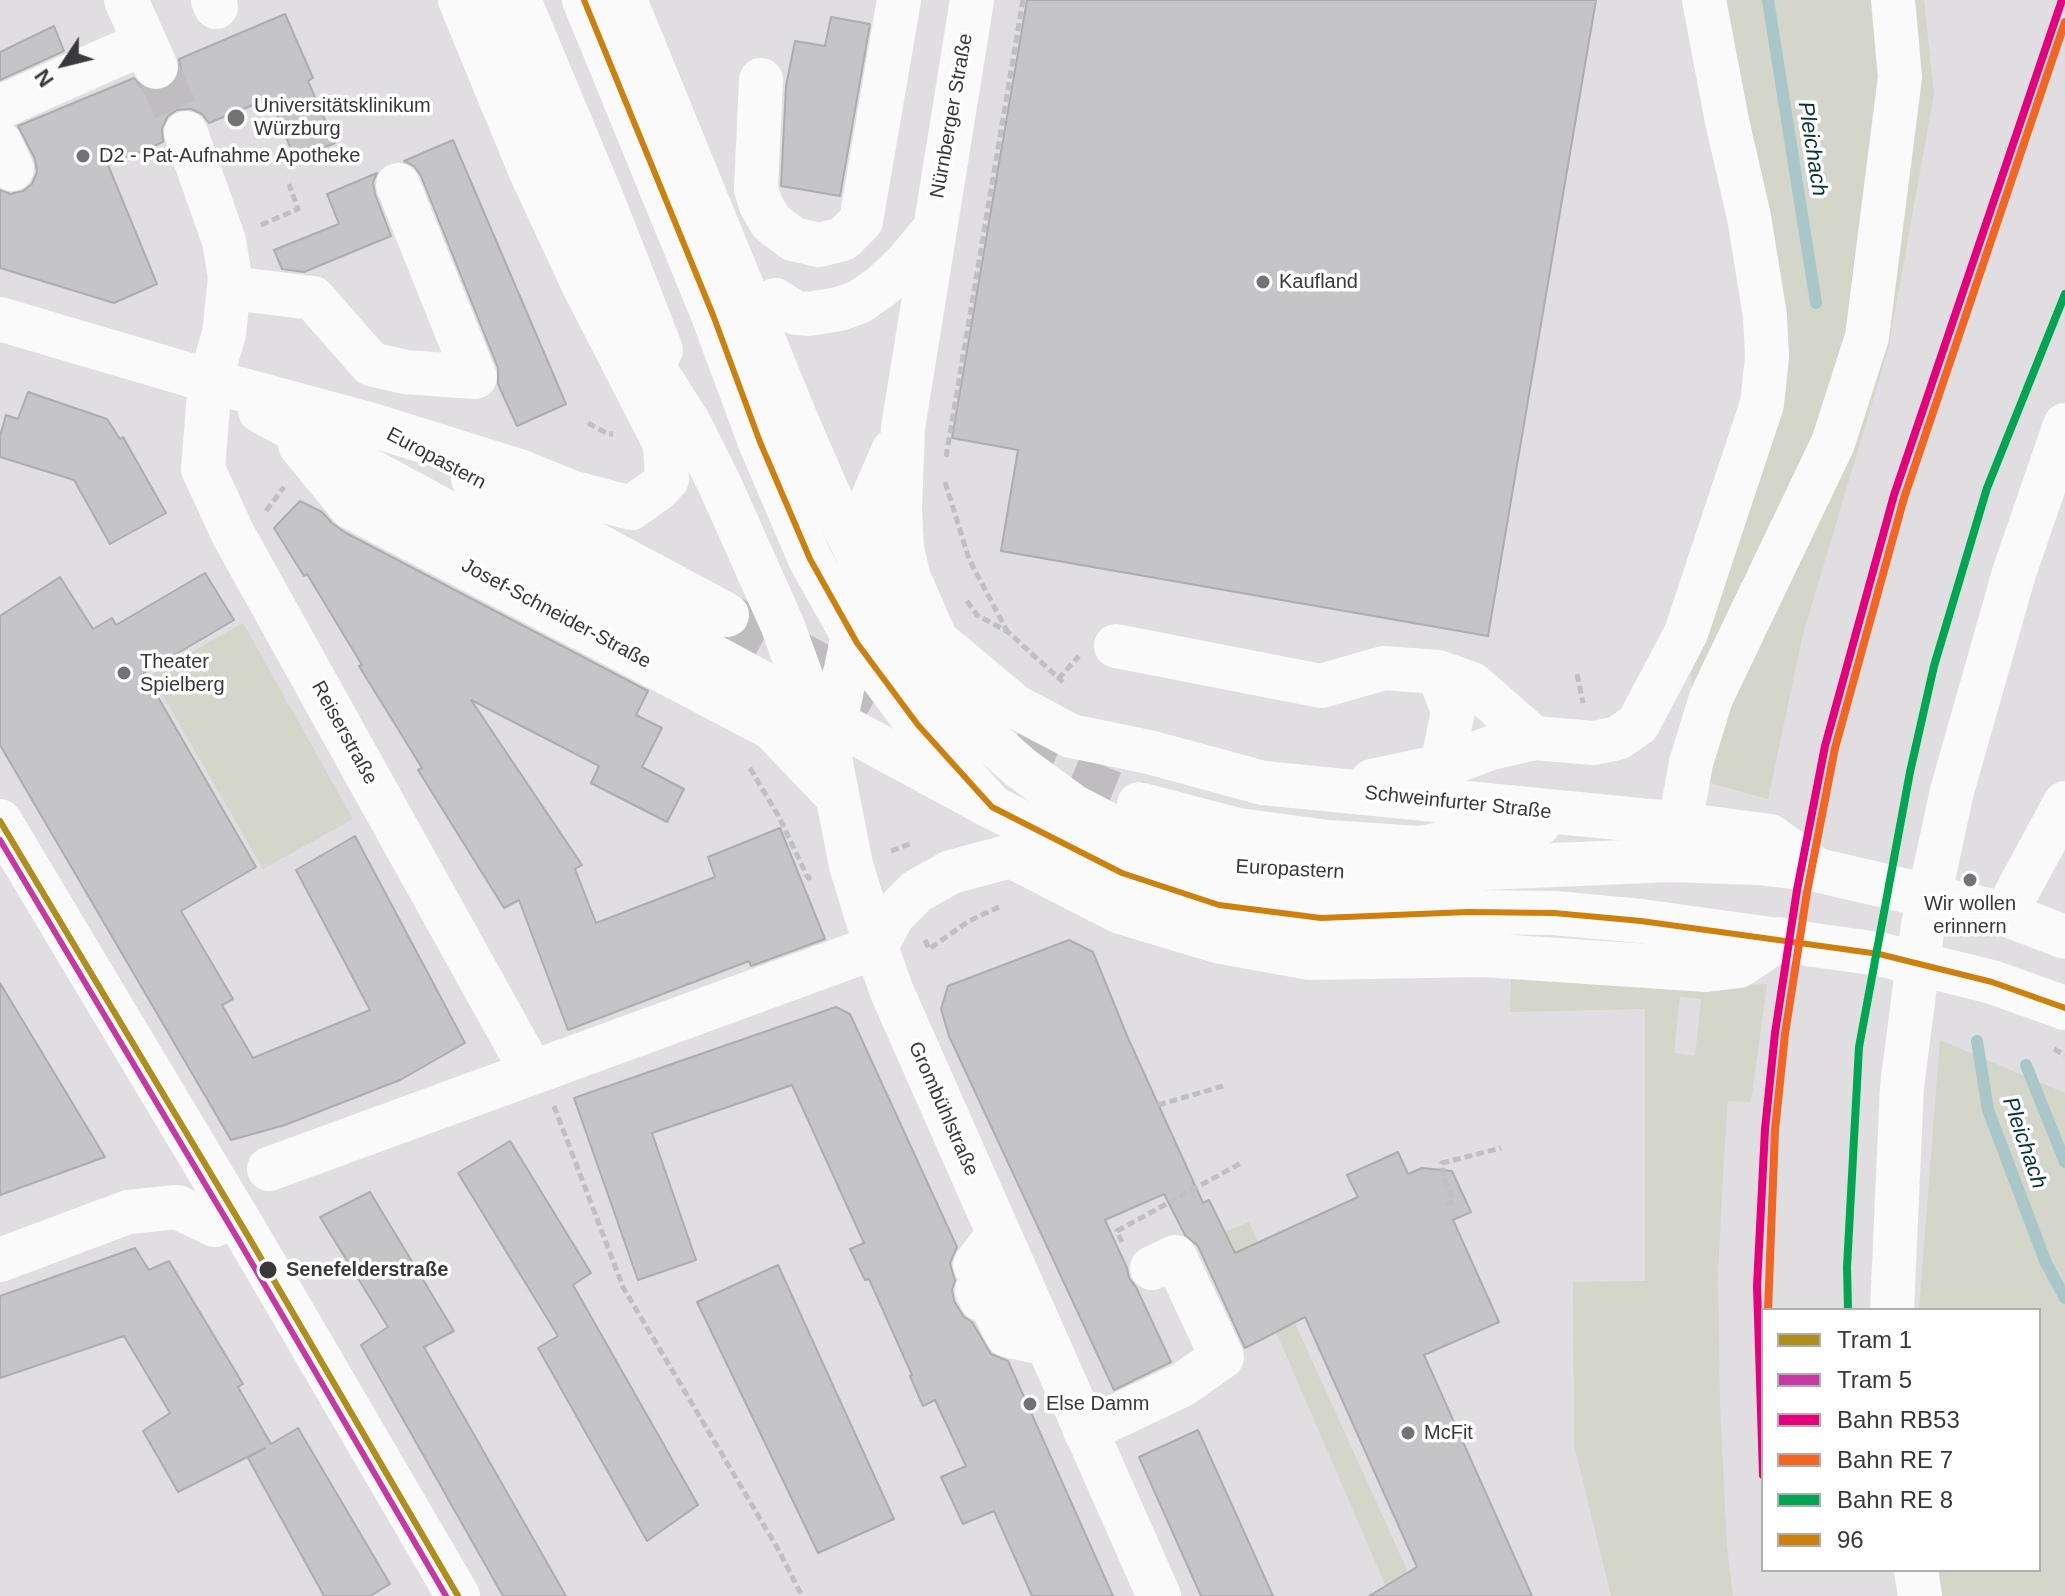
<!DOCTYPE html>
<html>
<head>
<meta charset="utf-8">
<style>
	body { margin:0 }
	#map { position:relative; width:2065px; height:1596px; overflow:hidden; background:#e0dee1; font-family:Helvetica,sans-serif }
	canvas { display:block }
	.legend { position:absolute; left:1761px; top:1308px; width:280px; height:264px; box-sizing:border-box; background:#fff; border:2px solid #b0afb0; margin:0; padding:10px 14px; list-style:none; font-size:24px; color:#39383a }
	.legend li { display:flex; align-items:center; gap:16px; height:40px }
	.legend b { width:40px; border:2px solid #b0afb0 }
	.north { position:absolute; left:24px; top:24px; width:80px; height:80px; -webkit-text-stroke:6px #fff; paint-order:stroke; rotate:235deg; font-size:22px; font-weight:700; line-height:32px; text-align:center; color:#39383a }
	.north::after { content:''; display:block; margin:auto; width:28px; height:36px; background:#39383a; clip-path:polygon(50% 0,100% 100%,50% 72%,0 100%) }
</style>
</head>
<body>
<div id="map">
<canvas width="2065" height="1596"></canvas>
<ul class="legend">
<li><b style="height:10px;background:#ae8f1c"></b>Tram 1</li>
<li><b style="height:10px;background:#c638a3"></b>Tram 5</li>
<li><b style="height:10px;background:#e5007d"></b>Bahn RB53</li>
<li><b style="height:10px;background:#f26522"></b>Bahn RE 7</li>
<li><b style="height:10px;background:#00a651"></b>Bahn RE 8</li>
<li><b style="height:10px;background:#ce800c"></b>96</li>
</ul>
<div class="north">N</div>
</div>
<script>
const ctx = document.querySelector('canvas').getContext('2d');
ctx.lineJoin = 'round';
function paint(path, color) {
  ctx.fillStyle = color;
  ctx.fill(path, 'evenodd');
}
function poly(rows) {
  const path = new Path2D();
  for (const r of rows) {
    path.moveTo(r[0], r[1]);
    for (let i = 2; i < r.length; i += 2) path.lineTo(r[i], r[i + 1]);
  }
  return path;
}
function strokePath(path, color, width, dash) {
  ctx.strokeStyle = color;
  ctx.lineWidth = width;
  ctx.lineCap = dash ? 'butt' : 'round';
  ctx.setLineDash(dash || []);
  ctx.stroke(path);
}
function write(font, color, halo, rows, align = 'center') {
  ctx.font = font + ' Helvetica,sans-serif';
  ctx.lineWidth = 7;
  ctx.setLineDash([]);
  ctx.textBaseline = 'middle';
  ctx.strokeStyle = halo;
  ctx.fillStyle = color;
  for (const [text, x, y, turn = 0] of rows) {
    ctx.save();
    ctx.translate(x, y);
    ctx.rotate((+turn || 0) * Math.PI / 180);
    ctx.textAlign = isNaN(turn) ? turn : align;
    if (halo) ctx.strokeText(text, 0, 0);
    ctx.fillText(text, 0, 0);
    ctx.restore();
  }
}
const green = poly([
	[1719,0,1924,0,1934,94,1888,350,1803,634,1768,799,1695,779,1691,669,1755,467],
	[243,623,353,819,263,869,151,675],
	[1511,976,1707,987,1767,984,1751,1102,1728,1101,1724,1156,1718,1272,1720,1405,1727,1547,1733,1596,1611,1596,1574,1445,1573,1282,1645,1281,1645,1009,1510,1012],
	[1680,997,1701,999,1695,1056,1674,1053],
	[1940,1040,2065,1093,2065,1596,1935,1596,1933,1570,2039,1570,2039,1310,1919,1310],
	[1249,1222,1419,1596,1390,1596,1276,1332,1225,1232]
]);
const stream = poly([
	[1768,0,1816,303],
	[1977,1041,1988,1110,2046,1263,2065,1298],
	[2026,1065,2065,1162]
]);
const building = poly([
	[1027,0,1596,0,1488,636,1001,551,1018,450,952,438,1027,0],
	[285,14,313,78,308,81,335,143,295,159,270,98,209,123,202,114,191,109,177,110,168,116,162,128,163,142,108,165,157,284,114,303,0,268,0,190,10,194,23,191,32,184,37,172,35,159,18,126,134,78,142,88,153,92,165,90,177,81,181,70,179,59,285,14],
	[831,17,870,24,840,196,781,186,786,86,795,41,825,46,831,17],
	[54,26,64,51,0,80,0,52,54,26],
	[453,140,566,404,517,426,498,384,498,368,421,176,414,166,404,161,453,140],
	[377,173,373,182,375,194,391,236,304,272,282,269,274,250,339,224,327,194,377,173],
	[28,392,107,419,120,439,123,437,166,513,110,544,74,480,0,457,0,436,6,415,18,419,28,392],
	[300,501,322,512,332,523,346,533,648,691,636,715,662,728,642,767,684,789,667,822,591,783,599,766,471,700,582,865,575,869,596,923,715,877,708,857,780,828,825,939,751,966,749,961,568,1030,519,900,504,908,418,770,422,768,359,666,362,665,307,574,304,576,274,528,300,501],
	[205,573,234,620,144,673,256,867,181,911,233,999,222,1005,253,1058,370,1010,296,870,355,836,465,1043,400,1080,285,1125,231,1140,0,745,0,616,60,577,93,629,112,618,116,625,205,573],
	[1069,940,1093,952,1128,1038,1203,1203,1209,1200,1235,1253,1358,1197,1347,1175,1398,1152,1408,1174,1422,1168,1452,1171,1471,1212,1453,1220,1499,1322,1424,1355,1532,1596,1369,1596,1417,1567,1305,1317,1245,1348,1198,1246,1185,1235,1164,1194,1105,1220,1127,1268,1129,1278,1136,1287,1171,1362,1114,1390,949,1036,941,1009,948,986,1069,940],
	[0,983,105,1157,0,1195,0,983],
	[836,1007,850,1014,957,1247,950,1263,955,1281,952,1290,954,1301,964,1317,972,1322,991,1354,1008,1361,1113,1596,1032,1596,994,1511,963,1524,941,1477,966,1466,935,1400,923,1406,910,1376,912,1375,869,1279,865,1280,850,1249,864,1243,792,1085,652,1133,696,1260,638,1280,574,1098,836,1007],
	[510,1141,591,1273,573,1285,698,1505,647,1541,538,1348,558,1336,458,1173,510,1141],
	[370,1192,454,1331,424,1347,566,1596,503,1596,361,1345,388,1327,320,1217,370,1192],
	[135,1248,149,1270,169,1261,243,1384,238,1387,271,1444,298,1428,390,1584,370,1596,324,1596,248,1458,265,1448,178,1492,143,1431,170,1413,124,1336,0,1378,0,1296,135,1248],
	[778,1265,894,1519,818,1553,697,1302,778,1265],
	[1198,1430,1273,1596,1201,1596,1139,1457,1198,1430]
]);
const minorTunnel = poly([
	[157,69,186,133],
	[727,615,877,696],
	[1011,751,1139,804]
]);
const path = poly([
	[261,225,298,209,289,184],
	[588,423,608,434,613,434],
	[946,457,1023,0],
	[945,482,969,559,1007,631],
	[266,511,284,487],
	[967,601,977,615,1008,632,1063,682],
	[1577,674,1583,703],
	[1058,679,1079,656],
	[750,768,779,817,808,878,813,877],
	[891,851,912,843],
	[925,940,929,949,969,921,999,907],
	[2054,1049,2065,1055],
	[1158,1105,1223,1086],
	[554,1106,623,1287,778,1549,802,1596],
	[1446,1204,1454,1201,1444,1178,1442,1163,1501,1148],
	[1122,1242,1117,1231,1243,1162]
]);
const minor = poly([
	[126,0,156,67],
	[213,0,216,7],
	[519,0,603,201,661,350],
	[972,0,903,428,900,508,902,549,909,578,936,640,1016,707,1071,736,1149,752,1263,783,1680,824,1770,836,1817,870],
	[761,80,756,189,761,205,771,222,793,239,819,245,843,239,861,221,899,0],
	[0,107,144,43],
	[186,133,224,241,230,277,224,334,210,381,203,469,233,534,532,1072],
	[0,143,12,169],
	[230,288,313,298,371,364,405,372,475,377,398,185],
	[775,300,796,313,809,314,839,309,859,302,882,286,908,261,932,232],
	[0,319,210,381,372,425,519,471,571,492,631,508,659,488,667,479,665,444,582,282,531,172,460,0],
	[260,411,988,805],
	[300,445,351,507,772,728,837,796],
	[473,479,727,615],
	[861,576,860,528,893,451],
	[1116,646,1321,686,1384,668,1438,672,1472,684,1534,738],
	[1438,672,1453,711,1442,766],
	[1372,781,1442,766,1491,748,1534,738,1594,743,1618,738,1638,724,1686,633,1762,404,1767,357,1765,316,1749,217,1727,121,1704,0],
	[1139,804,1238,830,1328,842,1419,848,1538,825],
	[0,821,248,1236,458,1596],
	[1680,824,1691,763,1711,698,1833,443,1867,337,1900,77,1893,0],
	[2005,914,2065,803],
	[269,1169,876,947],
	[0,1260,128,1212,177,1207,215,1225],
	[977,1291,983,1282,975,1265,998,1235],
	[981,1299,990,1301,1007,1335,1046,1344],
	[1892,1310,1902,1086,1923,925,1952,791,2014,573,2065,425],
	[1085,1431,1182,1385,1222,1357,1175,1257,1152,1268],
	[1916,1570,1920,1596]
]);
const major = poly([
	[488,0,528,99,633,335,689,423,719,483,782,624,829,753],
	[584,0,713,315,760,442,810,559,857,643,918,725,992,807,1122,873,1219,905,1321,918,1468,912,1554,913,1641,921,1879,954,1992,982,2065,1008],
	[625,0,796,419,827,491,891,622,944,700,1021,768,1073,806,1134,838,1226,867,1324,875,1670,860,1758,863,1817,870,2005,914,2065,937],
	[856,620,829,753,851,865,876,947,892,992,1159,1596],
	[876,947,893,915,917,891,951,872,1011,856,1120,912,1217,941,1310,958,1483,955,1707,970,1739,966,1779,939]
]);
const bus1 = poly([
	[584,0,713,315,760,442,810,559,857,643,918,725,992,807,1122,873,1219,905,1321,918,1468,912,1554,913,1641,921,1879,954,1992,982,2065,1008],
	[0,821,248,1236,458,1596]
]);
const rail1 = poly([
	[1763,1475,1757,1286,1765,1129,1775,1033,1797,890,1825,746,1894,495,2062,0]
]);
const rail2 = poly([
	[1768,1310,1775,1130,1785,1034,1807,892,1835,748,1904,498,2065,22]
]);
const rail3 = poly([
	[1848,1310,1847,1267,1859,1047,1910,772,1934,666,1987,488,2065,294]
]);
const tram1 = poly([
	[0,821,248,1236,458,1596]
]);
const tram2 = poly([
	[0,840,239,1241,446,1596]
]);
const markers = [
	[236,118,10,"#737274"],
	[83,156,8,"#737274"],
	[1263,282,8,"#737274"],
	[124,673,8,"#737274"],
	[1970,880,8,"#737274"],
	[268,1270,10,"#39383a"],
	[1030,1404,8,"#737274"],
	[1408,1433,8,"#737274"]
];
const poiNames = [
	["Universitätsklinikum",254,106],
	["Würzburg",254,129],
	["D2 - Pat-Aufnahme Apotheke",99,156],
	["Kaufland",1279,282],
	["Theater",140,662],
	["Spielberg",140,685],
	["Wir wollen",1970,904,"center"],
	["erinnern",1970,927,"center"],
	["Else Damm",1046,1404],
	["McFit",1424,1433]
];
const streetNames = [
	["Nürnberger Straße",952,116,-80],
	["Europastern",436,459,28],
	["Josef-Schneider-Straße",556,614,28],
	["Reiserstraße",344,733,61],
	["Schweinfurter Straße",1458,803,6],
	["Europastern",1290,870,3],
	["Grombühlstraße",943,1109,66]
];
const stopNames = [
	["Senefelderstraße",286,1270]
];
const waterNames = [
	["Pleichach",1812,149,81],
	["Pleichach",2024,1143,71]
];
paint(green, '#d4d6c9');
strokePath(stream, '#a9c7c8', 12);
paint(building, '#c5c4c6');
strokePath(building, '#adacae', 2);
strokePath(minorTunnel, '#bfbdc0', 44, [44, 22]);
strokePath(path, '#c0bfc1', 5, [8, 4]);
strokePath(minor, '#fafafa', 44);
strokePath(major, '#fafafa', 44);
strokePath(bus1, '#ce800c', 6);
strokePath(rail1, '#e5007d', 8);
strokePath(rail2, '#f26522', 8);
strokePath(rail3, '#00a651', 8);
strokePath(tram1, '#ae8f1c', 6);
strokePath(tram2, '#c638a3', 6);
for (const [x, y, r, color] of markers) {
  const dot = new Path2D();
  dot.arc(x, y, r, 0, 2 * Math.PI);
  ctx.fillStyle = color;
  ctx.fill(dot);
  strokePath(dot, '#fff', 3);
}
write('20px', '#39383a', '#fff', poiNames, 'left');
write('20px', '#39383a', '#fff', streetNames);
write('bold 20px', '#39383a', '#fff', stopNames, 'left');
write('italic 22px', '#083536', '#fff', waterNames);
</script>
</body>
</html>
